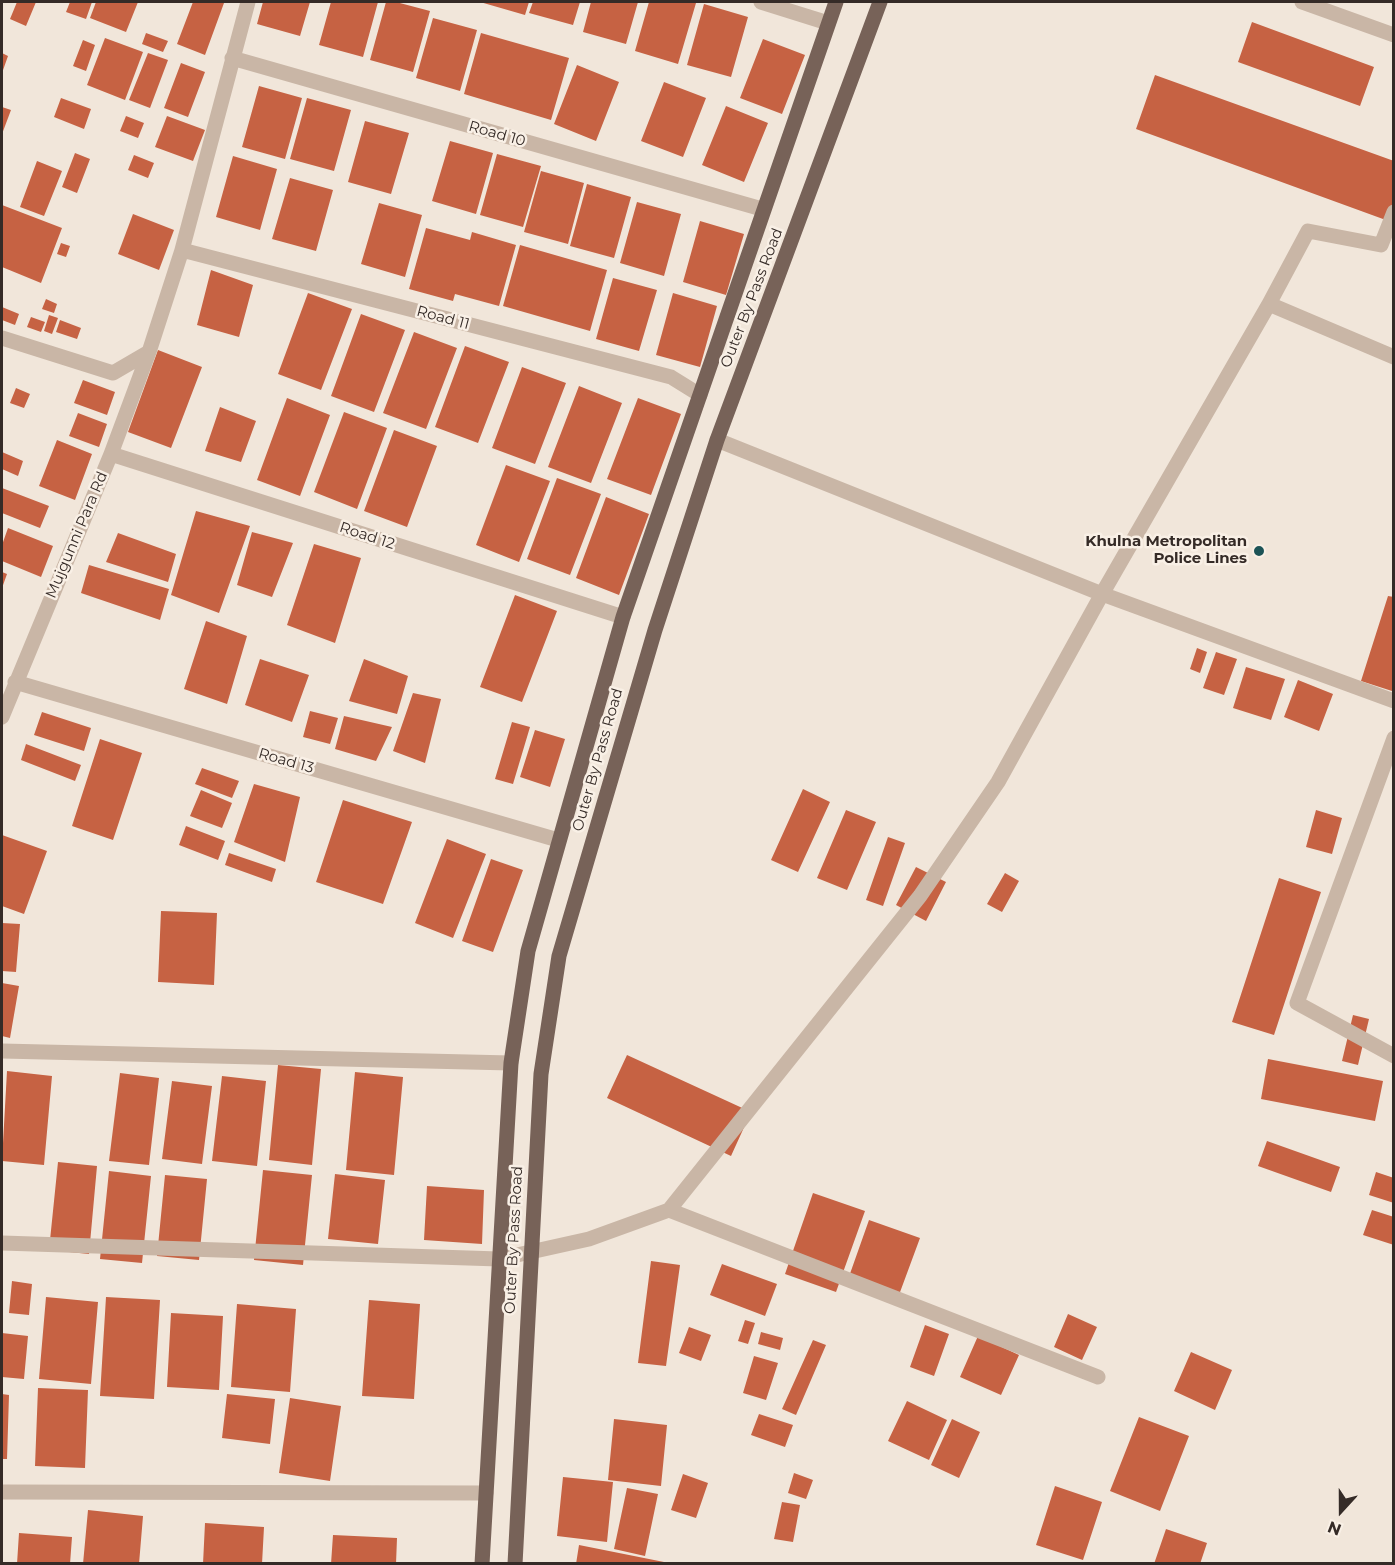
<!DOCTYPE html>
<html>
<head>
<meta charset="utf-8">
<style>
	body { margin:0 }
	#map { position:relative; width:1395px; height:1565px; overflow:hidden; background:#f1e6da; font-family:Montserrat,sans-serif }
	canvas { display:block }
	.frame { position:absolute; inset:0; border:3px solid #352b27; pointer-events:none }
	.north { position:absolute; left:1311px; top:1481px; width:60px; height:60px; -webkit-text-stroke:4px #f9f0e6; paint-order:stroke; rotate:201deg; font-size:16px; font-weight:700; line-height:24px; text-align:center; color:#352b27 }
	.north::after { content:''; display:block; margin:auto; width:21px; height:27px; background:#352b27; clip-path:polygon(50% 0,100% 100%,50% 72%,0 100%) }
</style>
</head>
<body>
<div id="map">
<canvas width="1395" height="1565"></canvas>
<div class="frame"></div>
<div class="north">N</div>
</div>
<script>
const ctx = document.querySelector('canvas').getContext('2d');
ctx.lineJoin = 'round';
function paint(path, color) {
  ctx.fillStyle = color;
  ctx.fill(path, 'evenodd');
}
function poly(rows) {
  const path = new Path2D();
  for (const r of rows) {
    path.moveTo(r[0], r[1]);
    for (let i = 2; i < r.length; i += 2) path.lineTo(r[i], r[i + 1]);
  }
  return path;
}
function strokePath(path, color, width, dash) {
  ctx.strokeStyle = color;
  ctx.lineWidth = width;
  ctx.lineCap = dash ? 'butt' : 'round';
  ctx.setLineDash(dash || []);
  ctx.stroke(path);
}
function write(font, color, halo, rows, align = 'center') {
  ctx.font = font + ' Montserrat,sans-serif';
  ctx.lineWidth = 5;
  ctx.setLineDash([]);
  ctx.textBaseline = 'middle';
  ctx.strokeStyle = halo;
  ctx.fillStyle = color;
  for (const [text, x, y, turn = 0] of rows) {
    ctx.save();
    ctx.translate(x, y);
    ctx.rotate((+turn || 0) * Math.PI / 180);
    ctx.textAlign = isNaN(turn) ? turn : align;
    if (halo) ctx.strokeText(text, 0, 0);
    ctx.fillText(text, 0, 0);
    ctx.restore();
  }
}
const building = poly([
	[17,2,36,2,26,26,10,19],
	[70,2,92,2,86,19,66,12],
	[96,2,138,2,126,32,90,18],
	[193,2,224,3,205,55,177,44],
	[263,2,310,2,300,36,257,24],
	[331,2,378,2,363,57,319,45],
	[386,2,396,2,430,11,413,72,370,60],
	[480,2,529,2,525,15],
	[533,2,580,2,573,25,529,13],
	[591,2,638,2,626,44,583,32],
	[649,2,696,3,678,64,635,51],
	[704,4,748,17,731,77,687,65],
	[433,18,477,30,460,91,416,78],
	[1252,22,1374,67,1360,106,1238,62],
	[146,33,168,41,163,52,142,44],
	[481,33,569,58,551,120,464,94],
	[105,38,143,52,125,100,87,85],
	[763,39,805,55,782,114,740,98],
	[83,40,95,45,86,71,73,66],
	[2,53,8,56,2,73],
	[148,53,168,60,150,108,129,100],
	[181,63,205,72,188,117,164,108],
	[577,65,619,82,596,141,554,124],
	[1155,75,1394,161,1394,223,1136,129],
	[664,82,706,98,683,157,641,141],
	[259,86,302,98,285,159,242,147],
	[61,98,91,109,84,129,54,117],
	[307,98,351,110,334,171,290,159],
	[726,106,768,123,744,182,702,165],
	[2,107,11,110,2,134],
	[126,116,144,123,138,138,120,131],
	[167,116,205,130,193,161,155,147],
	[365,121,409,133,391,194,348,182],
	[450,141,493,153,476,214,432,201],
	[75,153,90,159,77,193,62,187],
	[497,154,541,166,523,227,480,215],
	[134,155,154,163,148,178,128,170],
	[233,156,277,169,260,230,216,217],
	[37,161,62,171,44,216,20,207],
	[541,171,584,183,568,244,524,232],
	[290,178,333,190,316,251,272,239],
	[587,184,631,197,614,258,570,246],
	[637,202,681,214,664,276,620,263],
	[379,203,422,215,405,277,361,264],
	[2,205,62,228,41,283,2,267],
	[133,214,174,230,159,270,118,254],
	[700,221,744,234,726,295,683,282],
	[426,228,470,240,472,232,516,245,499,306,455,294,453,301,409,289],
	[61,243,70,246,66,257,57,254],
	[520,245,607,270,590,331,503,306],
	[211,270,253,285,239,337,197,325],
	[613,278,657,290,639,351,596,339],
	[308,293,352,309,321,390,278,374],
	[673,293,717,306,700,367,656,355],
	[46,299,57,304,54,313,42,309],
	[2,307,19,314,15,325,2,320],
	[361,314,405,330,374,412,331,396],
	[49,315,58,318,52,334,44,331],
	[31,317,45,322,41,332,27,327],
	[60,320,81,328,77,339,56,332],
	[414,332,457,348,426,429,383,413],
	[465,346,509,362,478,443,435,427],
	[158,350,202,367,171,448,128,432],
	[522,367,566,383,535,464,492,448],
	[83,380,115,392,107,415,74,403],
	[579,386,622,403,591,483,548,467],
	[16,388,30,394,24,408,10,403],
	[287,398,330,415,300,496,257,480],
	[638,398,681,414,651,495,607,479],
	[220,407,256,421,241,462,205,451],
	[344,412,387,428,357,509,314,492],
	[78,413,107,424,99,447,69,436],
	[394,430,437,446,407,527,364,511],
	[57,440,92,454,75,500,39,486],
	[2,452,23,461,18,476,2,469],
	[506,465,550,481,519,562,476,545],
	[557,478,601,494,570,575,527,559],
	[2,488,49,506,40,528,2,513],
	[606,497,649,514,619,595,576,578],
	[196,511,250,526,219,613,171,595],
	[8,528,53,546,41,577,2,561,2,545],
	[252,532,293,543,272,597,237,585],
	[118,533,176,554,168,582,106,562],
	[314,544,361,558,335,643,287,625],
	[89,565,169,589,160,620,81,593],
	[2,572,7,574,2,588],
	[515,595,557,611,522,702,480,687],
	[1388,596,1394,597,1392,691,1361,681],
	[206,621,247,636,227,704,184,689],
	[1197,648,1207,652,1200,673,1190,669],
	[1216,652,1237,659,1224,695,1203,688],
	[260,659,309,675,292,722,245,705],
	[364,659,408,676,397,714,349,701],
	[1246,667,1285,679,1271,720,1233,708],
	[1298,680,1333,694,1319,731,1284,717],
	[413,693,441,699,425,763,393,751],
	[310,711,338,718,330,744,303,737],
	[42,712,91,728,84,751,34,735],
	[344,716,392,727,376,761,335,749],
	[512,722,530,727,513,784,495,779],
	[535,730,565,739,550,787,520,777],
	[100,739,142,753,113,840,72,826],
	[26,744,81,765,75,781,21,760],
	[202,768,239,781,232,798,195,784],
	[254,784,300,797,285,862,234,842],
	[803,789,830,802,798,872,771,860],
	[201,790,232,803,222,828,190,816],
	[343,800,412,822,383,904,316,882],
	[846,810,876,822,847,890,817,878],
	[1316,810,1342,818,1332,854,1306,847],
	[186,826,225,841,218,860,179,845],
	[2,835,47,851,24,914,2,906],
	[888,837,905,843,883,906,866,900],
	[447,839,486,854,453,938,415,923],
	[229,853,276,869,272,882,225,865],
	[491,859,523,870,493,952,462,941],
	[916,867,946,882,926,921,896,905],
	[1005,873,1019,881,1002,912,987,904],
	[1279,878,1321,892,1274,1035,1232,1022],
	[161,911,217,913,214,985,158,982],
	[2,923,20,924,16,972,2,971],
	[2,983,19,986,10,1038,2,1036],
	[1353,1015,1369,1019,1358,1065,1342,1061],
	[627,1055,751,1112,731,1156,607,1098],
	[1268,1059,1383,1081,1375,1121,1261,1099],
	[278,1065,321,1069,312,1165,269,1160],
	[7,1071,52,1076,44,1165,2,1161],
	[355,1072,403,1077,394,1175,346,1170],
	[120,1073,159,1078,149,1165,109,1161],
	[222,1076,266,1081,257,1166,212,1161],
	[172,1081,212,1086,202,1164,162,1159],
	[1267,1141,1340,1167,1331,1192,1258,1166],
	[58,1162,97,1166,89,1254,49,1250],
	[263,1170,312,1175,303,1265,254,1260],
	[109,1171,151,1176,142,1263,100,1259],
	[1376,1172,1394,1178,1394,1203,1369,1195],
	[335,1174,385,1180,378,1244,328,1239],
	[165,1175,207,1179,199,1260,157,1256],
	[427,1186,484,1190,482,1244,424,1240],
	[813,1193,865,1211,836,1292,785,1274],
	[1372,1210,1394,1217,1394,1245,1363,1235],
	[869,1220,920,1238,896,1303,846,1285],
	[651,1261,680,1265,666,1366,638,1363],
	[722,1264,777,1284,765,1316,710,1295],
	[12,1281,32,1284,29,1315,9,1313],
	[46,1297,98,1302,91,1384,39,1379],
	[106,1297,160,1300,154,1399,100,1396],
	[369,1300,420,1304,414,1399,362,1396],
	[237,1304,296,1309,290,1392,231,1387],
	[171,1313,223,1316,219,1390,167,1387],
	[1068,1314,1097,1327,1082,1360,1054,1347],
	[745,1320,755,1323,748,1344,738,1341],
	[925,1325,949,1334,934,1376,910,1367],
	[689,1327,711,1335,701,1361,679,1353],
	[761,1332,783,1338,780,1350,758,1344],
	[2,1333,28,1336,24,1379,2,1377],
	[978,1336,1019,1355,1001,1395,960,1377],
	[813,1340,826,1345,796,1415,782,1409],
	[1191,1352,1232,1370,1215,1410,1174,1391],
	[754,1356,778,1363,766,1400,743,1393],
	[38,1388,88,1390,85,1468,35,1466],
	[2,1394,9,1395,7,1459,2,1459],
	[227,1394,275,1399,270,1444,222,1438],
	[290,1398,341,1406,330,1481,279,1473],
	[907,1401,947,1420,929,1460,888,1441],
	[759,1414,793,1425,785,1447,751,1435],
	[1139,1417,1189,1436,1160,1511,1110,1491],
	[614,1419,667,1425,661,1486,608,1480],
	[952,1419,980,1432,959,1478,931,1465],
	[794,1473,813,1480,806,1499,788,1493],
	[683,1474,708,1483,696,1518,671,1510],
	[563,1477,613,1482,607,1542,557,1536],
	[1055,1486,1102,1502,1083,1560,1036,1545],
	[627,1488,658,1494,645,1556,614,1549],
	[782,1502,800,1505,793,1542,774,1539],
	[88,1510,143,1516,139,1564,83,1564],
	[205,1523,264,1527,262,1564,203,1564],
	[1166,1529,1207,1543,1200,1564,1154,1564],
	[19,1533,72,1537,70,1564,17,1564],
	[333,1535,397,1538,396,1564,331,1564],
	[579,1545,664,1562,664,1564,576,1564]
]);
const minor = poly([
	[761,2,828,23],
	[1302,2,1394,35],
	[232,58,762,209],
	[182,250,671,377,700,395],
	[1269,304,1308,231,1381,245,1394,212],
	[2,338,113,373,149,352],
	[717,440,1102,594,1394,701],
	[111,454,623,617],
	[15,682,558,840],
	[2,717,111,454,149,352,182,250,248,2],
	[1394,738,1297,1003,1394,1056],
	[2,1051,511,1063],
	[669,1210,920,896,998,782,1102,594,1269,304,1394,357],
	[2,1243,499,1259,589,1239,669,1210,1098,1377],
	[2,1492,486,1493]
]);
const major = poly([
	[482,1564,511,1063,528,951,623,617,836,2],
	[515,1564,541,1074,559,956,655,630,717,440,880,2]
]);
const markers = [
	[1259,551,6,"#1c5356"]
];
const streetNames = [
	["Road 10",497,134,16],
	["Outer By Pass Road",752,298,-69],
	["Road 11",443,318,15],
	["Mujgunni Para Rd",77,535,-67],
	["Road 12",367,536,18],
	["Outer By Pass Road",598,760,-74],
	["Road 13",286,761,16],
	["Outer By Pass Road",514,1240,-87]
];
const poiNames = [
	["Khulna Metropolitan",1247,542],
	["Police Lines",1247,559]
];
paint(building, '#c66243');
strokePath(minor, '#c9b6a6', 15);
strokePath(major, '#776258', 15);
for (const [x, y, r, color] of markers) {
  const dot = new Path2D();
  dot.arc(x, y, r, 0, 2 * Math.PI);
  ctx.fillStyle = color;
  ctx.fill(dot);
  strokePath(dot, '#f9f0e6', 2);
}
write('15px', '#352b27', '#f9f0e6', streetNames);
write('bold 15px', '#352b27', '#f9f0e6', poiNames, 'right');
</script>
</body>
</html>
